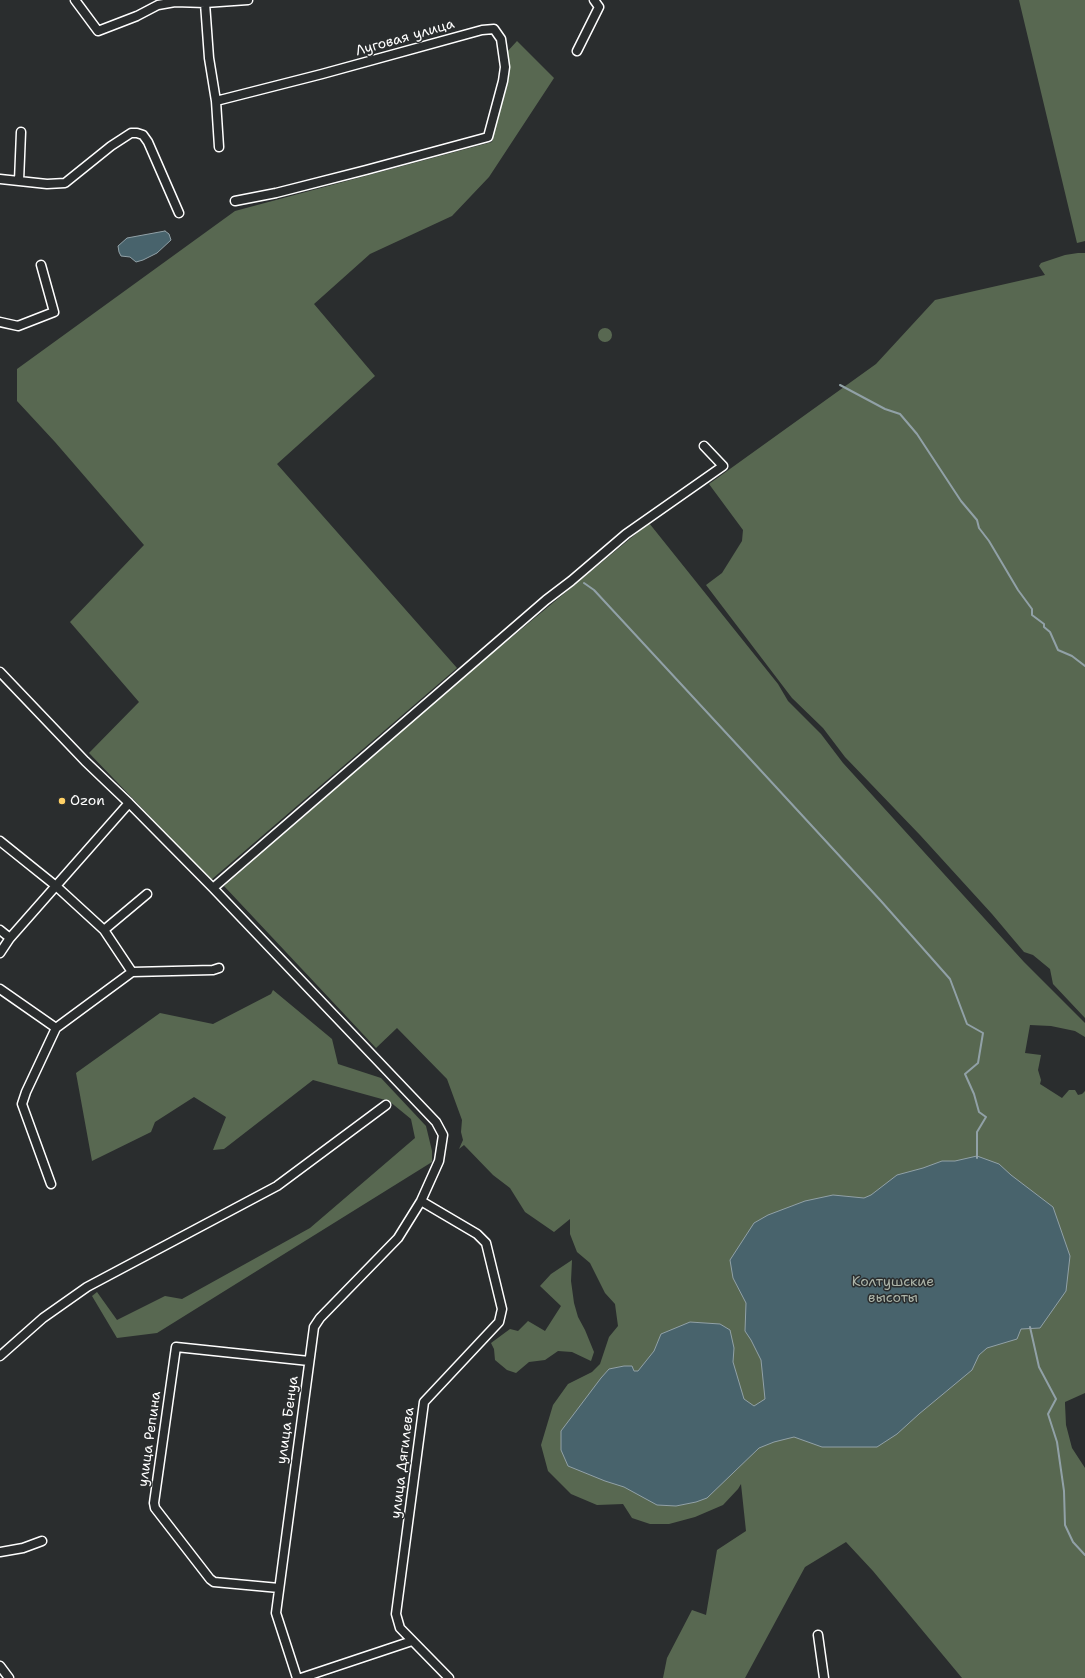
<!DOCTYPE html>
<html>
<head>
<meta charset="utf-8">
<style>
	body { margin:0 }
	canvas { display:block; background:#2a2d2e }
</style>
</head>
<body>
<canvas width="1085" height="1678"></canvas>
<script>
const ctx = document.querySelector('canvas').getContext('2d');
ctx.lineJoin = 'round';
function paint(path, color) {
  ctx.fillStyle = color;
  ctx.fill(path, 'evenodd');
}
function poly(rows) {
  const path = new Path2D();
  for (const r of rows) {
    if (r.length === 3) {
      path.moveTo(r[0] + r[2], r[1]);
      path.arc(r[0], r[1], r[2], 0, 2 * Math.PI);
      continue;
    }
    path.moveTo(r[0], r[1]);
    for (let i = 2; i < r.length; i += 2) path.lineTo(r[i], r[i + 1]);
  }
  return path;
}
function strokePath(path, color, width, dash) {
  ctx.strokeStyle = color;
  ctx.lineWidth = width;
  ctx.lineCap = dash ? 'butt' : 'round';
  ctx.setLineDash(dash || []);
  ctx.stroke(path);
}
function write(font, color, halo, rows, align = 'center') {
  ctx.font = font + ' "Shantell Sans",sans-serif';
  ctx.lineWidth = 3;
  ctx.setLineDash([]);
  ctx.textBaseline = 'middle';
  ctx.strokeStyle = halo;
  ctx.fillStyle = color;
  for (const [text, x, y, turn = 0] of rows) {
    ctx.save();
    ctx.translate(x, y);
    ctx.rotate((+turn || 0) * Math.PI / 180);
    ctx.textAlign = isNaN(turn) ? turn : align;
    if (halo) ctx.strokeText(text, 0, 0);
    ctx.fillText(text, 0, 0);
    ctx.restore();
  }
}
const green = poly([
	[1019,0,1085,0,1085,241,1077,243],
	[517,41,554,78,489,177,452,216,370,254,314,304,375,376,277,464,457,668,211,880,89,753,139,702,70,622,144,545,55,442,17,401,17,369,235,211,492,142,507,76,506,53],
	[1078,253,1085,253,1085,1018,1053,984,1050,969,1033,955,1024,952,992,914,920,835,845,757,823,728,792,698,706,585,722,573,742,541,743,530,709,484,876,364,935,300,1045,275,1039,266,1041,263,1065,255],
	[605,335,7],
	[649,523,778,684,788,701,821,734,843,763,1024,962,1085,1023,1085,1037,1075,1031,1051,1026,1030,1025,1025,1053,1041,1055,1038,1070,1041,1080,1040,1084,1062,1098,1069,1090,1075,1090,1078,1095,1082,1094,1085,1091,1085,1393,1065,1402,1065,1404,1066,1425,1072,1448,1085,1468,1085,1678,962,1678,873,1571,846,1542,805,1567,745,1678,663,1678,667,1658,692,1610,706,1615,717,1550,746,1531,741,1484,738,1489,723,1505,695,1517,669,1524,650,1524,632,1518,623,1504,597,1505,571,1494,548,1471,541,1445,553,1405,568,1384,592,1372,600,1364,609,1337,618,1326,615,1304,605,1293,590,1263,577,1252,570,1234,570,1219,554,1232,525,1212,510,1188,493,1175,464,1145,459,1149,463,1140,461,1132,462,1120,447,1079,397,1028,376,1048,224,886,459,681],
	[273,990,332,1039,338,1064,381,1078,426,1126,432,1151,432,1162,157,1333,117,1338,92,1296,97,1292,117,1320,165,1296,182,1299,310,1228,415,1138,411,1119,389,1101,313,1080,224,1149,213,1150,226,1117,194,1097,155,1122,151,1132,92,1161,76,1073,160,1013,213,1024,271,994],
	[572,1260,571,1281,574,1303,578,1317,585,1330,594,1352,591,1361,572,1352,558,1351,545,1360,529,1362,516,1373,507,1370,495,1360,494,1349,491,1343,510,1329,518,1331,528,1321,545,1331,561,1306,540,1286,551,1274]
]);
const water = poly([
	[165,231,169,234,171,240,157,253,143,260,136,262,130,257,121,256,119,252,118,246,127,238,165,231],
	[977,1156,999,1164,1011,1175,1053,1207,1070,1256,1066,1291,1040,1328,1021,1329,1017,1339,987,1348,979,1355,972,1370,919,1414,897,1434,877,1447,822,1447,794,1437,774,1442,759,1448,707,1498,696,1502,676,1506,657,1505,624,1487,605,1481,568,1466,561,1450,561,1431,601,1378,609,1369,624,1366,632,1366,634,1371,638,1371,654,1351,661,1334,690,1322,720,1324,730,1330,734,1348,733,1362,744,1399,754,1406,765,1399,761,1360,751,1340,745,1331,746,1303,733,1278,730,1260,754,1223,768,1215,805,1201,833,1195,864,1198,871,1195,897,1175,923,1168,942,1161,955,1161,977,1156]
]);
const stream = poly([
	[840,385,885,409,900,414,917,434,961,501,977,520,979,528,989,541,1018,590,1032,609,1032,615,1044,624,1044,627,1050,632,1058,650,1072,656,1085,666],
	[584,583,594,590,741,749,881,901,950,979,967,1024,983,1033,978,1063,965,1074,974,1094,979,1112,986,1117,977,1132,977,1158],
	[1030,1327,1039,1367,1056,1399,1048,1414,1057,1442,1064,1491,1065,1525,1073,1542,1085,1555]
]);
const street = poly([
	[75,0,98,31,137,16,158,5,175,2,205,3,248,0],
	[205,3,209,58,216,101,219,147],
	[577,51,599,7,594,0],
	[216,101,322,74,482,30,494,29,501,39,505,67,503,81,488,137,366,170,276,193,235,201],
	[0,179,47,184,65,183,111,146,131,133,137,133,143,135,148,142,179,213],
	[19,181,21,132],
	[0,322,18,326,54,312,41,265],
	[0,672,85,761,129,803,213,888,436,1122,443,1135,439,1161,421,1201,398,1238,320,1318,314,1327,276,1613,297,1678],
	[0,841,56,886,104,930,132,972],
	[213,888,546,600,571,581,626,534,723,466,704,446],
	[0,930,10,938],
	[104,930,147,894],
	[0,953,10,938,129,803],
	[132,972,213,970,219,968],
	[0,989,56,1028],
	[51,1184,22,1104,26,1092,56,1028,132,972],
	[421,1201,477,1234,486,1243,502,1309,499,1322,424,1402,396,1614,400,1628,449,1678],
	[0,1356,43,1318,87,1287,277,1186,386,1105],
	[0,1552,23,1548,42,1541],
	[279,1588,214,1582,210,1579,155,1508,154,1503,176,1347,309,1361],
	[818,1635,824,1678],
	[0,1666,9,1678],
	[301,1678,412,1641]
]);
const markers = [
	[62,801,4,"#ffd166"]
];
const streetNames = [
	["Луговая улица",405,38,-16],
	["улица Бенуа",288,1420,-82],
	["улица Репина",150,1439,-82],
	["улица Дягилева",403,1463,-83]
];
const poiNames = [
	["Ozon",70,801]
];
const parkNames = [
	["Колтушские",893,1282],
	["высоты",893,1298]
];
paint(green, '#586851');
paint(water, '#48636c');
strokePath(water, '#91a1a7', 1);
strokePath(stream, '#91a1a7', 2);
strokePath(street, '#fff', 11);
strokePath(street, '#2a2d2e', 8);
for (const [x, y, r, color] of markers) {
  const dot = new Path2D();
  dot.arc(x, y, r, 0, 2 * Math.PI);
  ctx.fillStyle = color;
  ctx.fill(dot);
  strokePath(dot, '#2a2d2e', 1.5);
}
write('14px', '#fff', '#2a2d2e', streetNames);
write('14px', '#fff', '#2a2d2e', poiNames, 'left');
write('14px', '#acb4a8', '#2a2d2e', parkNames);
</script>
</body>
</html>
